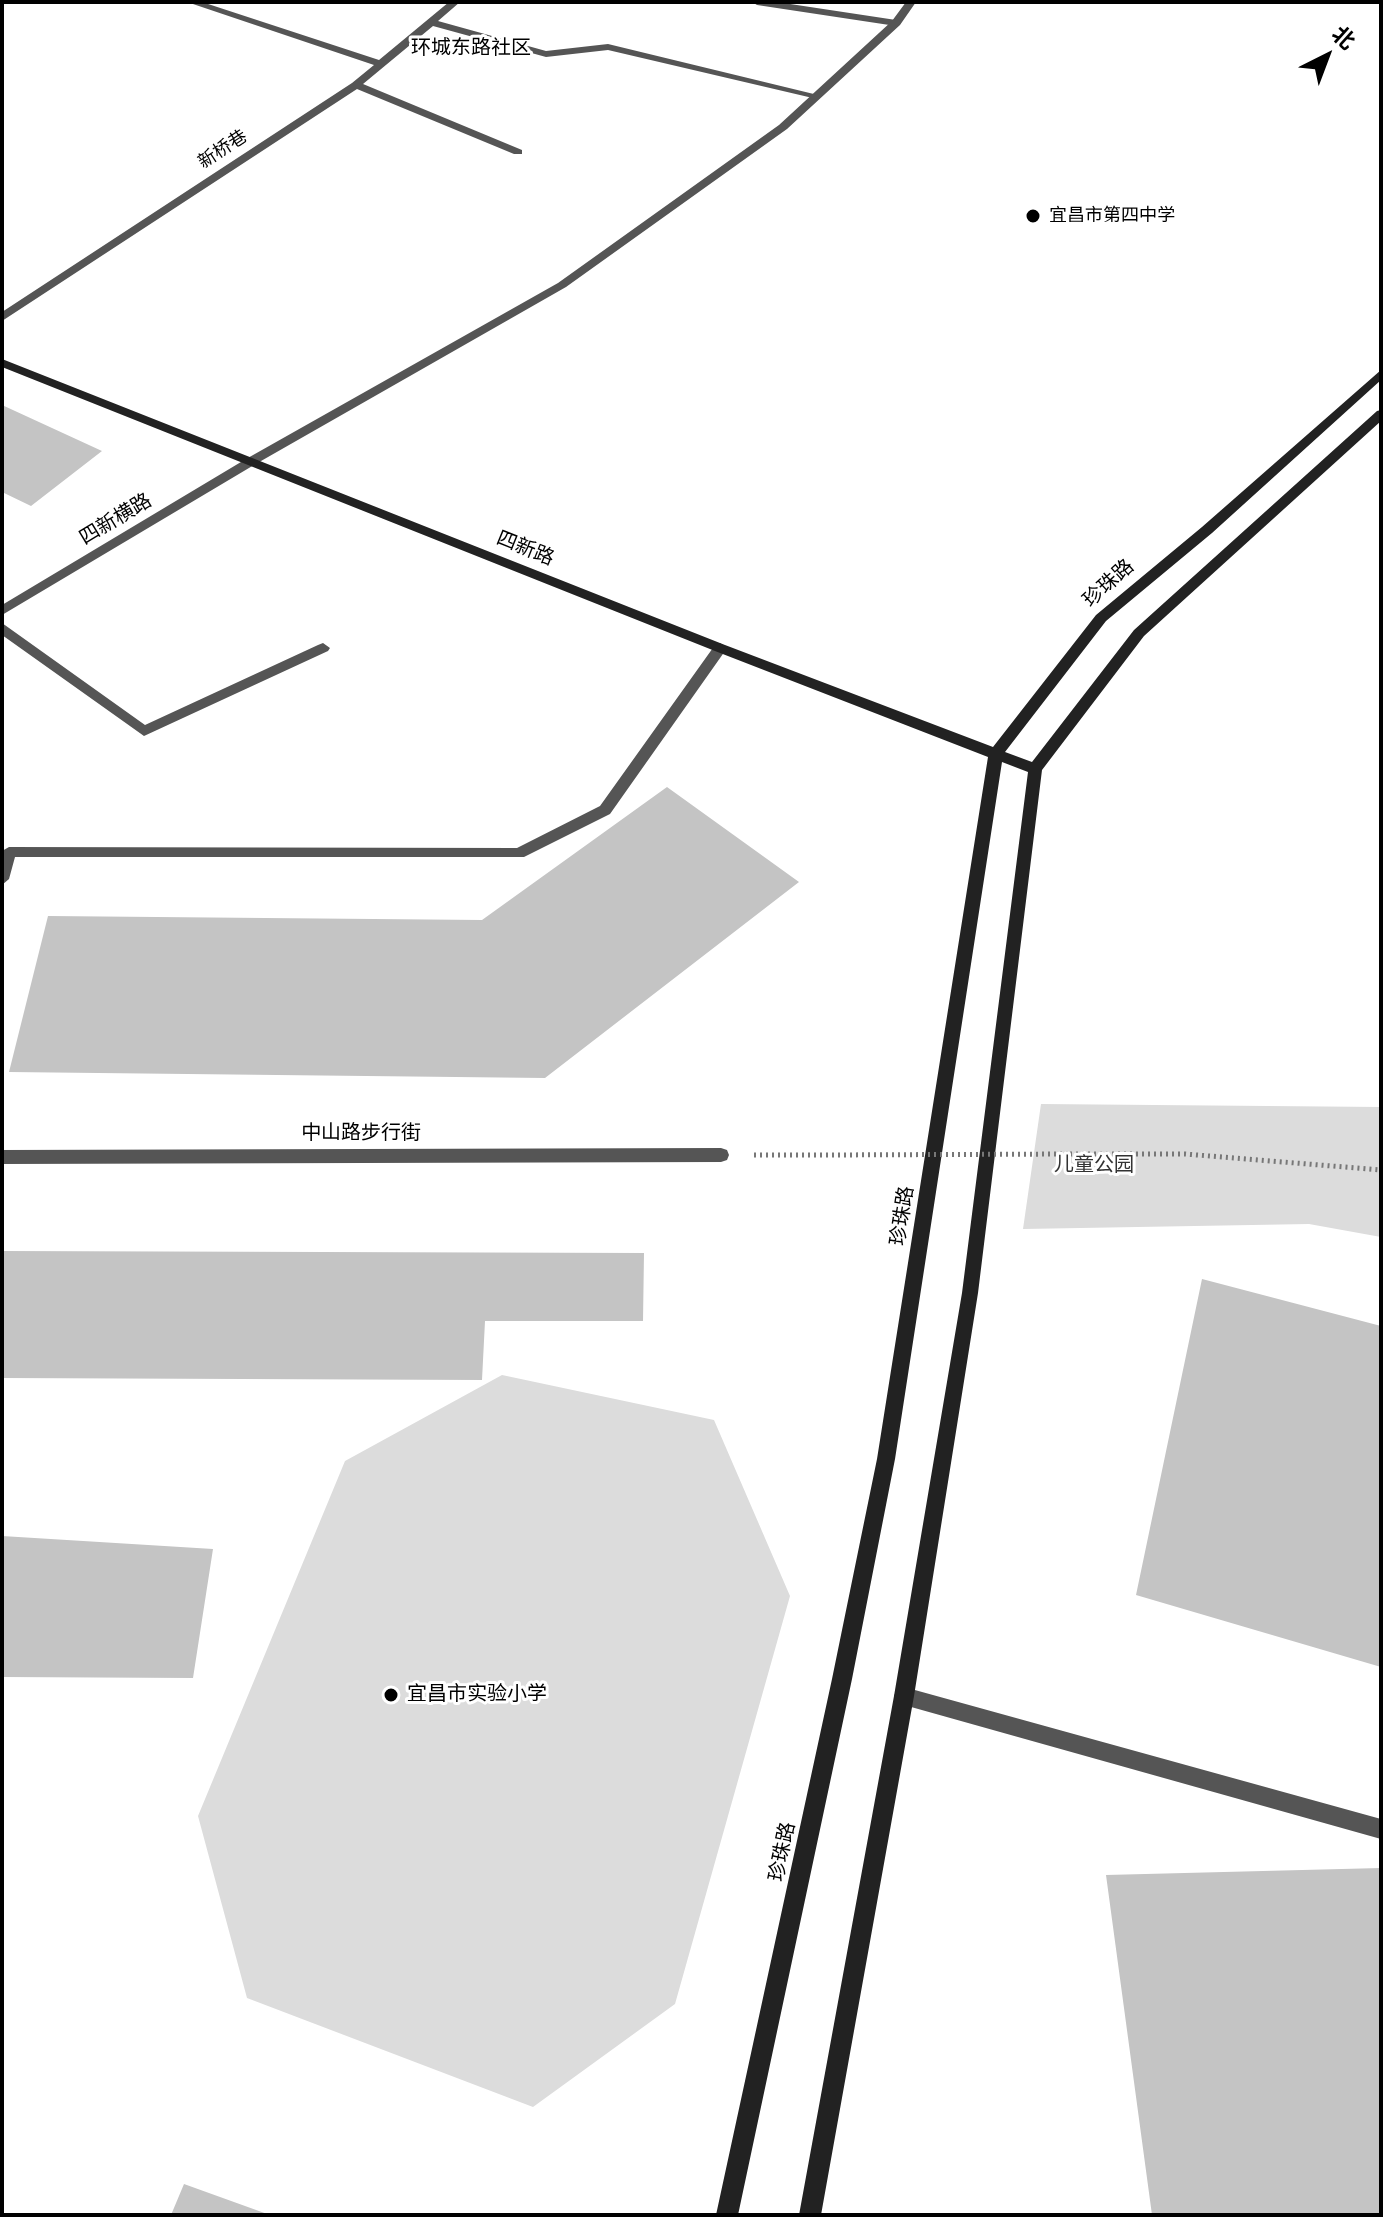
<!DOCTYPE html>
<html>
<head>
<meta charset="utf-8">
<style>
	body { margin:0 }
	#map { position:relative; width:1383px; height:2217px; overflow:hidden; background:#fff; font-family:Signika,"Noto Sans SC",sans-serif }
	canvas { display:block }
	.frame { position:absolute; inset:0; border:4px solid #000; pointer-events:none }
	.north { position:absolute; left:1287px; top:16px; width:80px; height:80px; -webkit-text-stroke:6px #fff; paint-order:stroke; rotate:42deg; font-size:22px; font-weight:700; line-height:32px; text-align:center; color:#000 }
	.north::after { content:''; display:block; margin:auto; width:28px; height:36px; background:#000; clip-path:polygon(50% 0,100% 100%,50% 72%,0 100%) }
</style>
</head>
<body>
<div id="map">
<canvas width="1383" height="2217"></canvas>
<div class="frame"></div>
<div class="north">北</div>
</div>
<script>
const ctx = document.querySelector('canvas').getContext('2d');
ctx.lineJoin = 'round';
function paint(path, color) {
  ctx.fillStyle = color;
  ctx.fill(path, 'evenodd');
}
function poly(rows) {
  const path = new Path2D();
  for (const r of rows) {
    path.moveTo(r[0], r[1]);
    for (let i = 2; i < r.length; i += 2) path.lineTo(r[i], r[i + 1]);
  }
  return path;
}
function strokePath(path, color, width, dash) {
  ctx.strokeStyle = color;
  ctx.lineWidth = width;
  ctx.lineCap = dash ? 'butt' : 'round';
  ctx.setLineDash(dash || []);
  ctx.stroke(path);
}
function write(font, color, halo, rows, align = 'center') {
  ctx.font = font + ' Signika,"Noto Sans SC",sans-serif';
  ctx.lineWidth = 6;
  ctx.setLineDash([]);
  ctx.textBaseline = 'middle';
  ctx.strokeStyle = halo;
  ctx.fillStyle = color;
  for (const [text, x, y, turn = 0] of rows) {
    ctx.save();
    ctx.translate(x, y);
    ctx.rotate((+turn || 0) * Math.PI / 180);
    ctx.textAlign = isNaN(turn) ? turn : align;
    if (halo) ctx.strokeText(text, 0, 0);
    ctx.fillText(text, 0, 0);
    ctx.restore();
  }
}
const green = poly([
	[1041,1104,1381,1107,1381,1237,1309,1224,1023,1229],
	[502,1375,714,1420,790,1596,675,2004,533,2107,247,1998,198,1816,345,1461]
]);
const building = poly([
	[2,405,102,451,31,506,2,492],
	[667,787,799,882,545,1078,9,1072,48,916,482,920],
	[2,1251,644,1253,643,1321,485,1321,482,1380,2,1378],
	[1202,1279,1381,1326,1381,1667,1136,1595],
	[2,1536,213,1549,193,1678,2,1677],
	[1381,1868,1381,2215,1152,2215,1106,1875],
	[184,2184,270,2215,171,2215]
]);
const path = poly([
	[1070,1154,1185,1154,1381,1170],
	[754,1155,826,1155]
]);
const lane = poly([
	[187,2,202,2,379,60,449,2,460,2,438,21,546,51,608,44,822,96,817,99,608,50,546,57,433,26,363,84,522,150,522,154,514,154,357,89,2,321,2,312,352,83,374,65,187,2],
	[752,2,777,2,896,20,901,23,896,26,757,5,752,2],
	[2,623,145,725,318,645,323,643,330,648,328,651,144,736,2,635,2,623],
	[720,643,727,648,725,651,610,814,524,857,15,857,9,879,2,885,2,851,9,847,517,848,600,806,715,645,720,643],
	[904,1687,1381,1819,1381,1839,904,1705,897,1703,894,1696,897,1689,904,1687]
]);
const street = poly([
	[906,2,916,2,900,25,787,129,566,287,254,465,2,615,2,605,246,459,558,283,779,125,892,21,906,2],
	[721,1148,727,1150,729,1155,727,1160,721,1162,2,1164,2,1150,721,1148]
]);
const secondary = poly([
	[2,359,725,645,993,747,1096,615,1202,527,1381,370,1381,380,1212,533,1106,621,1005,752,1032,762,1134,630,1377,411,1381,410,1381,421,1144,636,1042,770,978,1293,914,1696,821,2215,799,2215,894,1696,962,1293,1028,772,1002,762,895,1459,852,1679,738,2215,716,2215,832,1679,877,1459,988,757,715,651,2,367,2,359]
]);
const pathBridge = poly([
	[826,1155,1070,1154]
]);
const markers = [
	[1033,216,8,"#000"],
	[391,1695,8,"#000"]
];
const farStreetnames = [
	["新桥巷",223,150,-33]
];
const farPoinames = [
	["宜昌市第四中学",1049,216]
];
const farQuarternames = [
	["环城东路社区",471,49]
];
const streetNames = [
	["四新横路",116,520,-31],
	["四新路",525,549,22],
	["珍珠路",1109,584,-42],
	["中山路步行街",361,1134],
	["珍珠路",903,1216,-81],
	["珍珠路",783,1852,-78]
];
const parkNames = [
	["儿童公园",1094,1166]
];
const poiNames = [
	["宜昌市实验小学",407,1695]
];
paint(green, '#dcdcdc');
paint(building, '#c4c4c4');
strokePath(path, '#777', 5, [2, 4]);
paint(lane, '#555');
paint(street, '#555');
paint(secondary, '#222');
strokePath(pathBridge, '#777', 5, [2, 4]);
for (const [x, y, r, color] of markers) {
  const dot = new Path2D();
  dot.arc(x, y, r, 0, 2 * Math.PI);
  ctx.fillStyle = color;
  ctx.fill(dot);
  strokePath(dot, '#fff', 3);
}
write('18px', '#000', '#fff', farStreetnames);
write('18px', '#000', '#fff', farPoinames, 'left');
write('20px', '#000', '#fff', farQuarternames);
write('20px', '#000', '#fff', streetNames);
write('20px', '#333', '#fff', parkNames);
write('20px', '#000', '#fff', poiNames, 'left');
</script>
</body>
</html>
